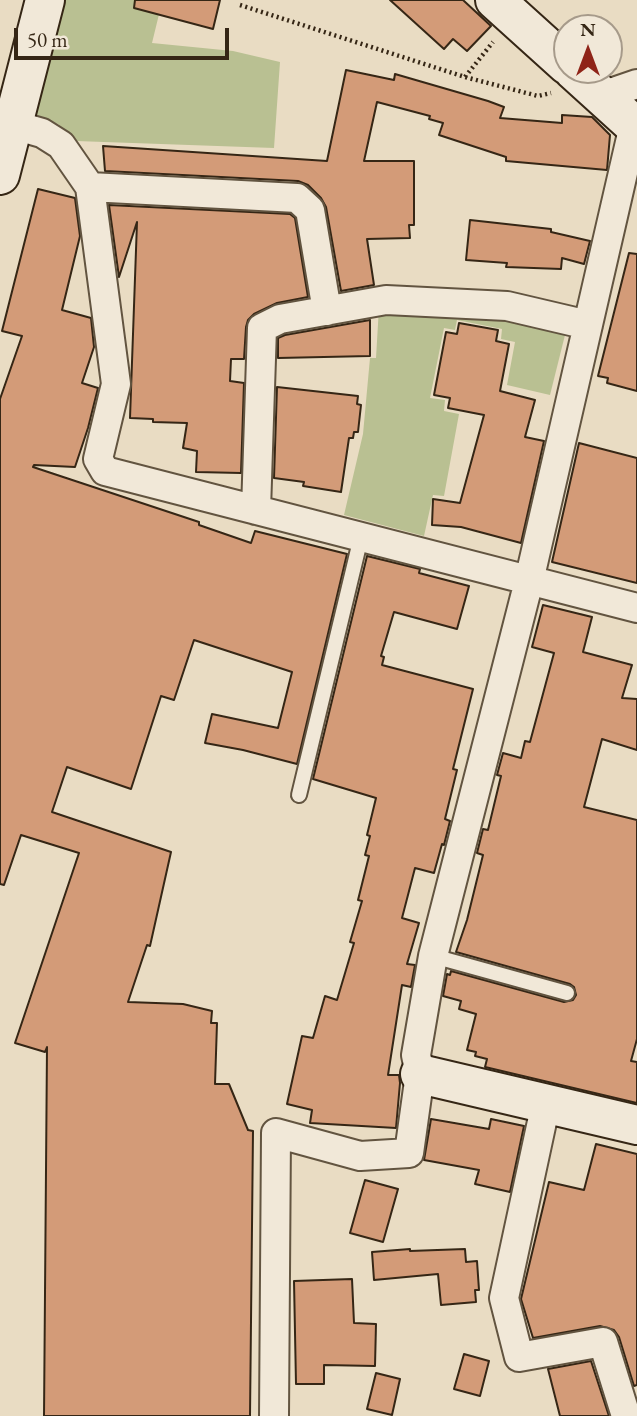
<!DOCTYPE html>
<style>
body{margin:0}
#map{position:relative;width:637px;height:1416px;overflow:hidden;background:#e9dcc3;font-family:"EB Garamond",serif}
canvas{display:block}
.north{position:absolute;left:553px;top:14px;width:70px;height:70px;box-sizing:border-box;background:#f1e8d8;border:2px solid #a69a8a;border-radius:50%;rotate:0deg;font-size:19px;font-weight:700;line-height:28px;text-align:center;color:#352615}
.north::after{content:'';display:block;margin:auto;width:24px;height:32px;background:#8f2418;clip-path:polygon(50% 0,100% 100%,50% 72%,0 100%)}
.scale{position:absolute;left:14px;top:28px;width:215px;height:32px;box-sizing:border-box;border:4px solid #352615;border-top:0;padding-left:9px;font-size:21px;line-height:24px;white-space:nowrap;color:#352615;-webkit-text-stroke:5px #f1e8d8;paint-order:stroke}
</style>
<div id="map">
<canvas width="637" height="1416"></canvas>
<div class="north">N</div>
<div class="scale">50 m</div>
</div>
<script>
const context = document.querySelector('canvas').getContext('2d');
context.lineJoin = 'round';
function fillPath(path, color) { context.fillStyle = color; context.fill(path, 'evenodd'); }
function stroke(path, color, width, dash) { context.strokeStyle = color; context.lineWidth = width; context.lineCap = dash ? 'butt' : 'round'; context.setLineDash(dash || []); context.stroke(path); }
fillPath(new Path2D(`
 M63,0H156L162,2L152,43L233,51L280,62L274,148L76,141L58,124L34,116Z
 M379,307L491,313L566,331L550,395L507,385L515,342L501,339L502,329L457,320L455,330L444,328L430,398L445,400L444,411L459,414L444,496L433,495L424,536L344,515L363,434L370,358H376Z`), '#b9c092');
const building = new Path2D(`
 M135,0H220L213,29L134,8Z
 M390,0H463L491,26L467,51L453,39L444,49Z
 M346,70L394,80L395,74L488,101L504,107L500,118L562,123V115L592,117L610,135L607,170L506,161V157L439,135L443,123L429,119L430,116L377,102L364,161H414V225H409L410,238L367,239L374,285L341,291L326,207L321,198L308,185L298,181L105,171L103,146L327,161Z
 M38,189L75,198L80,236L62,310L91,318L94,347L82,383L98,388L88,428L75,467L34,465L33,467L199,522V525L251,543L255,531L347,554L297,764L243,750L205,743L212,714L278,728L292,672L194,640L174,700L161,696L131,789L67,767L52,812L171,852L150,946L147,945L128,1002L183,1004L212,1011L211,1023H217L215,1084H229L248,1130L253,1131L250,1416H44L47,1047L45,1052L15,1043L79,853L21,835L4,885L0,884V399L22,336L2,331Z
 M109,205L290,214L295,218L308,297L277,303L254,314L248,320L246,327L244,359H231L230,381L244,383L241,473L196,472L197,451L183,448L187,423L153,422V419L130,418L137,222L119,277Z
 M470,220L551,229V232L590,241L584,264L562,258L561,269L506,267L507,263L466,260Z
 M629,253L637,254V391L607,383L608,378L598,376Z
 M370,320V356L278,358V338L285,335Z
 M459,323L498,330L496,341L509,344L500,391L535,400L525,437L544,441L521,543L461,527L432,525L433,499L460,503L484,415L448,408L450,398L434,395L446,332L457,334Z
 M277,387L358,396L357,404L361,405L358,432H354L353,438H349L341,492L303,486L304,482L274,478Z
 M579,443L637,458V583L552,562Z
 M367,556L420,569L419,573L469,586L457,629L394,612L381,656L384,657L382,665L473,689L453,769L457,770L445,819L450,821L444,845L442,844L434,873L415,868L402,918L419,923L407,964L415,965L411,987L402,985L388,1075H399L400,1083L396,1128L310,1123L312,1110L287,1104L302,1036L313,1038L325,996L337,1000L354,943L350,942L362,901L358,900L369,856L365,855L370,836L367,835L376,798L313,779Z
 M543,605L592,617L583,652L632,665L622,698L637,699V750L602,739L584,807L637,820V1039L631,1061L637,1062V1103L485,1067L487,1059L475,1056L476,1052L467,1050L476,1014L459,1009L461,1001L443,996L447,974L450,975L451,971L564,1002L573,1000L576,995L574,987L570,984L456,952L467,920L483,855L477,853L483,829L488,830L501,776L497,775L503,753L521,758L525,741L530,742L554,653L532,647Z
 M431,1119L489,1129L491,1119L524,1126L510,1192L475,1184L479,1170L424,1160Z
 M596,1144L637,1154V1385L634,1386L619,1337L614,1330L600,1326L533,1338L521,1299L549,1182L584,1190Z
 M365,1180L398,1189L383,1242L350,1233Z
 M410,1249V1251L465,1249L466,1262L477,1261L479,1290H475L476,1302L441,1305L438,1274L374,1280L372,1252Z
 M352,1279L354,1323L376,1324L375,1366L324,1365V1384H296L294,1281Z
 M464,1354L489,1361L480,1396L454,1389Z
 M591,1361L609,1416H560L548,1369Z
 M376,1373L400,1379L392,1415L367,1409Z`);
fillPath(building, '#d39b78');
stroke(building, '#352615', 2);
const lane = new Path2D(`
 M299,795L361,537
 M433,956L567,993`);
const street = new Path2D(`
 M602,96L637,84
 M14,125L42,133L61,145L90,187L116,384L98,459L105,471L637,608
 M90,187L297,198L310,210L327,311
 M256,510L262,328L280,319L386,300L507,306L588,325
 M546,1103L504,1298L519,1357L603,1342L626,1416
 M274,1416L276,1133L360,1156L409,1153L420,1074L416,1055L433,956L529,581L634,125`);
const secondary = new Path2D(`
 M495,0L567,65
 M573,70L637,128
 M0,175L45,0
 M420,1074L637,1125`);
stroke(lane, '#625440', 18);
stroke(street, '#625440', 32);
stroke(secondary, '#352615', 42);
stroke(new Path2D(`
 M240,5L465,77L538,96L551,93
 M465,77L493,42`), '#352615', 4.5, [2, 3.5]);
stroke(lane, '#f1e8d8', 14);
stroke(street, '#f1e8d8', 28);
stroke(secondary, '#f1e8d8', 38);
</script>
